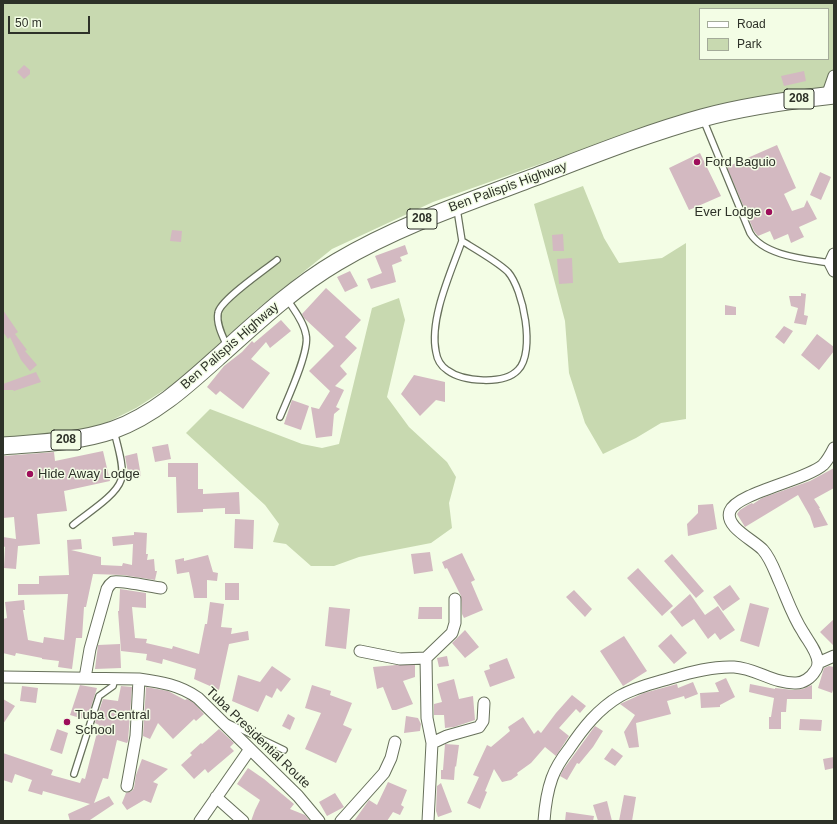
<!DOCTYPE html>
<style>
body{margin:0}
#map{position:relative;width:837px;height:824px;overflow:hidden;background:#f3fde5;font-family:Arial,sans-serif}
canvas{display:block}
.frame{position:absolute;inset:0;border:4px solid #2d3128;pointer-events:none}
.legend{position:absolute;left:699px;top:8px;width:130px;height:52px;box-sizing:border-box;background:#f3fde5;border:1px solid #a4ab99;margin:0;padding:5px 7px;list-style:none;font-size:12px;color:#2d3128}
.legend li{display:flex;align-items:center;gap:8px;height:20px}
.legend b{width:20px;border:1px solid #a4ab99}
.scale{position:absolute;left:8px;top:16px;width:82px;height:18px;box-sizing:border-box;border:2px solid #2d3128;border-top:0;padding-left:5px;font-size:12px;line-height:14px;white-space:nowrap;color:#2d3128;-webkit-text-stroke:3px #f3fde5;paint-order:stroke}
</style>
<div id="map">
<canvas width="837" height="824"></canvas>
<div class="frame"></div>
<ul class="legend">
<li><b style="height:5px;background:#fff"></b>Road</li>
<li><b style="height:11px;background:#c8d9b0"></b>Park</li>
</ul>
<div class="scale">50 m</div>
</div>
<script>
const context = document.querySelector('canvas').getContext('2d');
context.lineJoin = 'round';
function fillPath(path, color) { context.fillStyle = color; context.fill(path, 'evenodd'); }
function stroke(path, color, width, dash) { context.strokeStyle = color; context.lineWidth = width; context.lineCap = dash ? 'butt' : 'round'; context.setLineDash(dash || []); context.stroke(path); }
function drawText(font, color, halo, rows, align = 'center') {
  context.font = font + ' Arial,sans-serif'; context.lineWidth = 3; context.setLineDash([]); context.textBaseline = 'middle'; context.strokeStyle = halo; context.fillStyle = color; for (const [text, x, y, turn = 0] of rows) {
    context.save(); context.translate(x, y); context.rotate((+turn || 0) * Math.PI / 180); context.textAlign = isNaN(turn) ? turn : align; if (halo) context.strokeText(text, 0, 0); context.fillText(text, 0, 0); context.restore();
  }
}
fillPath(new Path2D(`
 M3,3H834V91L620,139L560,157L433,202L332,249L256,310L180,380L136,408L96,428L3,441ZM700,9H828V59H700Z
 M583,186L604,238L619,263L662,258L686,243V419L661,423L636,438L603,454L585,423L569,373L565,321L534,204Z
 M399,298L405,320L387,397L409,427L447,462L456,477L449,503L452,528L431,543L359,557L334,566H311L286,544L273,542L279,524L265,505L186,433L210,409L302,444L322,448L339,444L372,308Z`), '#c8d9b0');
fillPath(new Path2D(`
 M24,65L30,70V74L24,79L17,72Z
 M804,71L806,81L784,86L781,76Z
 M777,145L796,188L784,194L792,211L804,207L807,200L817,219L799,227L804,237L791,243L788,234L774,240L770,231L758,236L754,231L727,167Z
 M700,153L721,196L689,210L669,168Z
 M820,172L831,177L821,200L810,195Z
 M172,230L182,231L181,242L170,241Z
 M563,234L564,251H553L552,235Z
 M405,245L408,254L400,257L402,261L392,265L396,282L371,289L367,279L382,273L375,256Z
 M572,258L573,283L559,284L557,259Z
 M350,271L358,286L345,292L337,277Z
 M326,288L361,320L345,337L357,348L340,366L347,374L335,386L344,390L336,407L340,409L334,414L332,436L316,438L311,407L319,409L330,391L309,371L334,346L304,318L302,314Z
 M801,293L806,294L804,315L808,316L806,325L794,323L798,308L791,306L789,296H801Z
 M725,305L736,307V315H725Z
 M3,310L18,332L15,334L27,350L25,351L37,365L30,371L21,360L10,337L8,339L3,332Z
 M281,320L291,331L270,348L266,342L251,359L270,373L243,409L220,391L216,395L207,387L224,366L242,352L252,341L254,343Z
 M784,326L793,331L784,344L775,337Z
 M817,334L834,347V351L819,370L801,355Z
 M36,372L41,382L14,391L13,390H3V384Z
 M414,375L445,382V402L436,400L420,416L401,394Z
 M292,400L309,406L301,430L284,424Z
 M168,444L171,459L155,462L152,447Z
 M103,451L110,481L64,491L67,511L37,514L40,544L18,546L16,569L4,568L5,547L3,546V537L16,539L14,517L3,518V456L54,452L55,461Z
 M137,453L141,476L129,478L125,456Z
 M168,463H198V489H203V494L239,492L240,514H225V508L203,509V512L177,513L176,477H168Z
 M834,468V488L814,499L820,508H819L828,525L814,528L810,516L798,495L745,527L737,514L740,510L748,505L752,503L753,504L762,498L810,481Z
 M713,504L717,529L688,536L687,524L698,513V505Z
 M235,519L254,520L253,549L234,548Z
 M134,532L147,533L146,554H148L147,560L154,559L155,571H157L155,580L123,575L93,574L86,607H84L82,638H76L72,669L58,667L59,661L42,659V658L16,653L15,656L3,653V619L7,618L5,602L24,600L25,610H23L28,640L43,643L44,637L64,640L68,594L18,595V584H39V576L69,575L67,540L81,539L82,549L71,550L101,557V565L122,566L123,563L132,565L133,544L113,546L112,537L134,535Z
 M430,552L433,571L414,574L411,554Z
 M462,553L475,580L471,582L483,610L464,618L462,614L461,596L447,568L445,569L442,562Z
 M672,554L704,591L696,598L664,561Z
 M208,555L213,572L218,573L217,581L207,580V598H194L193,591L189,572L177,574L175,560L184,558V561Z
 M638,568L673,606L662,616L627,578Z
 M225,583H239V600H225Z
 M730,585L740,599L723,611L713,597Z
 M120,589L146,593V608L132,607L135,638L147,639L146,643L172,649L173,646L199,654L205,624H207L210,602L224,604L221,627L232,628L231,634L248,631L249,640L229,644L219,690L194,679L196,669L163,659L162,664L146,660L147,654L121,651L118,611H119Z
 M574,590L592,609L585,617L566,597Z
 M690,594L705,615L718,606L735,630L720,640L715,633L708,639L694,619L682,627L670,612Z
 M750,603L769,608L759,647L740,641Z
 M329,607L350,609L346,649L325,646Z
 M419,607H442V619H418Z
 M834,619V646L820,632Z
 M465,630L479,647L465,658L452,643Z
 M671,634L687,653L674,664L658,646Z
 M624,636L647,671L623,686L600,651Z
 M120,644L121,668L95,669L98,645Z
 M447,656L449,666L439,667L437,658Z
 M507,658L515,678L490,687L484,671L490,669L489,665Z
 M396,665H415V677L403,681L413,704L396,710H392L383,687L377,689L373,667Z
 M272,666L291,679L281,692L277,688L272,698L266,695L258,712L232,701L238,675L260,682Z
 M829,666L834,667V687L832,693L818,688L824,668Z
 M726,678L735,697L720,705V707L701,708L700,693L719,692L715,683Z
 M454,679L459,699L473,696L475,720L454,727L445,728L444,715H434V704L442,702L437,684Z
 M693,682L698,694L685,699L684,696L667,701L671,714L636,723L639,747L629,748L624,732L635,715L620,704L644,693L677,684L678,688Z
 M750,684L775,689V688L793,690L803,689L812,685V699H787L786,712H781V729H769V717H771L774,698L749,692Z
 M80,685L97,688L87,720L70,715Z
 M312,685L331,691L330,695L352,703L343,725L352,729L336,763L305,749L321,713L305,708Z
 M22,686L38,688L36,703L20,701Z
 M121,686L132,687L128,741L127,743L117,740L108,779L103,778L94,803L109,796L114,804L90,820L70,821L68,814L90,804L43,791L42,795L28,791L32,780L15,774L12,783L3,780V753L53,770L51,775L80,783L82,778L85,779L99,725L95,723L103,699L118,701Z
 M146,687L168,691L185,700L187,699L194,703L204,714L196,721L194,719L173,739L158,723L150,739L143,736Z
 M572,695L586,706L580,713L576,709L559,728L569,736L556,756L545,747L531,763L517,773L518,775L511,780L502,782L494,769L485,791L487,792L480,809L467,803L479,777L473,775L487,745L491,747L510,731L508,727L523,717L534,734L538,730L541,733L556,713Z
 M3,699L15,706L3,724Z
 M288,714L295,718L290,730L282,726Z
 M406,716L418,718L421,724L420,731L404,733Z
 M800,719L822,720L821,731L799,730Z
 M595,726L603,731L593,747L579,764L577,763L567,780L560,776L563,770Z
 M57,729L68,733L62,754L50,750Z
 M219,729L234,743L230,747L234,751L208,773L205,769L194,779L181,765L192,755L190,753L201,743L202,744Z
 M445,744L459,745L456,767L455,766L454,780L441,779V770H443Z
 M612,748L623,756L615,766L604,759Z
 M834,757V768L825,770L823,759Z
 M142,759L168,769L153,782L158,784L151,803L144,800L127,810L122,803L126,793L132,791L134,788L136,775Z
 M248,768L264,779L294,804L290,809L305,815L310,821H251L255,810L260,800L237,784Z
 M388,782L407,790L401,805L404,807L400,815L393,812L387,821H354L369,800L377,805Z
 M441,783L452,812L438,817L436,811L437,786Z
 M335,793L344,807L327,816L319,802Z
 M624,795L636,797L632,821H619Z
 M607,801L612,821H598L593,805Z
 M566,812L594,816L593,821H565Z`), '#d3b9c1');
const service = new Path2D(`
 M703,119L750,233C764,256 805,259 830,263
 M457,209L462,241C475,249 498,262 508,272C523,289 536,352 518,370C504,385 463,382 447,370C441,366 437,359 436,352C429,319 451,272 462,241
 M227,346C223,337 216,324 218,313C220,300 265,270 277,260
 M280,417C287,400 310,351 306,335C304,322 294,310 287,299
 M73,525C86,514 116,496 121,480C125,468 117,444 114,431
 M228,723L284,750
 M74,774L99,696L113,686L115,678`);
const minor = new Path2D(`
 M827,96L834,76
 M834,254L830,263L834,271
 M360,651L400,659L426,658
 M818,663L834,656
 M3,677L139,679C161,682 180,685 198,698L298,796L319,821
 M85,678L90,649L107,589C108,587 110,584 113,582C120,580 152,587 161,588
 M432,743L447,736L479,727L483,721L484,703
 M127,786L136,736L139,679
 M216,797L243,821
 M200,821L250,749
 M341,821L384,773L391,758L395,742
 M428,821L432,743L427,718L426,658L452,633L455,623V599
 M544,821C545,807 547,792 552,778C556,767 562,758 569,749C583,728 598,709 620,696C636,687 654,683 671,678C691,672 713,666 734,667C755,668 775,684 796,683C803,683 811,678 815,671C817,669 818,664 818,662C817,651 808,641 803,632C793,617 787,599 780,583C775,572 771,559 763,550C754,540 724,527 730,511C737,493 806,480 823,465C828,460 831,454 834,448`);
const primary = new Path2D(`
 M3,446C39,443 78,442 113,430C153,416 187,385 218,357C256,323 293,288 337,262C396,227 460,205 524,181C583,159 641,135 702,118C745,106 790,100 834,95`);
stroke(service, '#67705b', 8);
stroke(minor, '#67705b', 13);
stroke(primary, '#67705b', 19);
stroke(service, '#fff', 5.5);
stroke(minor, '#fff', 11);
stroke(primary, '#fff', 17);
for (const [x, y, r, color] of [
 [697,162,4,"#9d0e5b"],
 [769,212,4,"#9d0e5b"],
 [30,474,4,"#9d0e5b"],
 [67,722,4,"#9d0e5b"]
]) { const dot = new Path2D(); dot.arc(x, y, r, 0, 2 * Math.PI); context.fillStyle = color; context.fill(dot); stroke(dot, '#f3fde5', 1.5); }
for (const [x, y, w] of [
 [799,99,30],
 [422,219,30],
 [66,440,30]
]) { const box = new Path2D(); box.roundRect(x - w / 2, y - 10, w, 20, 3); context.fillStyle = '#f3fde5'; context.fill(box); stroke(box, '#2d3128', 1); }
drawText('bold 12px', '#2d3128', null, [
 ["208",799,99],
 ["208",422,219],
 ["208",66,440]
]);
drawText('13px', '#2d3128', '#f3fde5', [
 ["Ford Baguio",705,162],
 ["Ever Lodge",761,212,"right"],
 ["Hide Away Lodge",38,474],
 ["Tuba Central",75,715],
 ["School",75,730]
], 'left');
drawText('13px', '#2d3128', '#f3fde5', [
 ["Ben Palispis Highway",508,187,-20],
 ["Ben Palispis Highway",230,346,-41],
 ["Tuba Presidential Route",258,738,44]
]);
</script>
